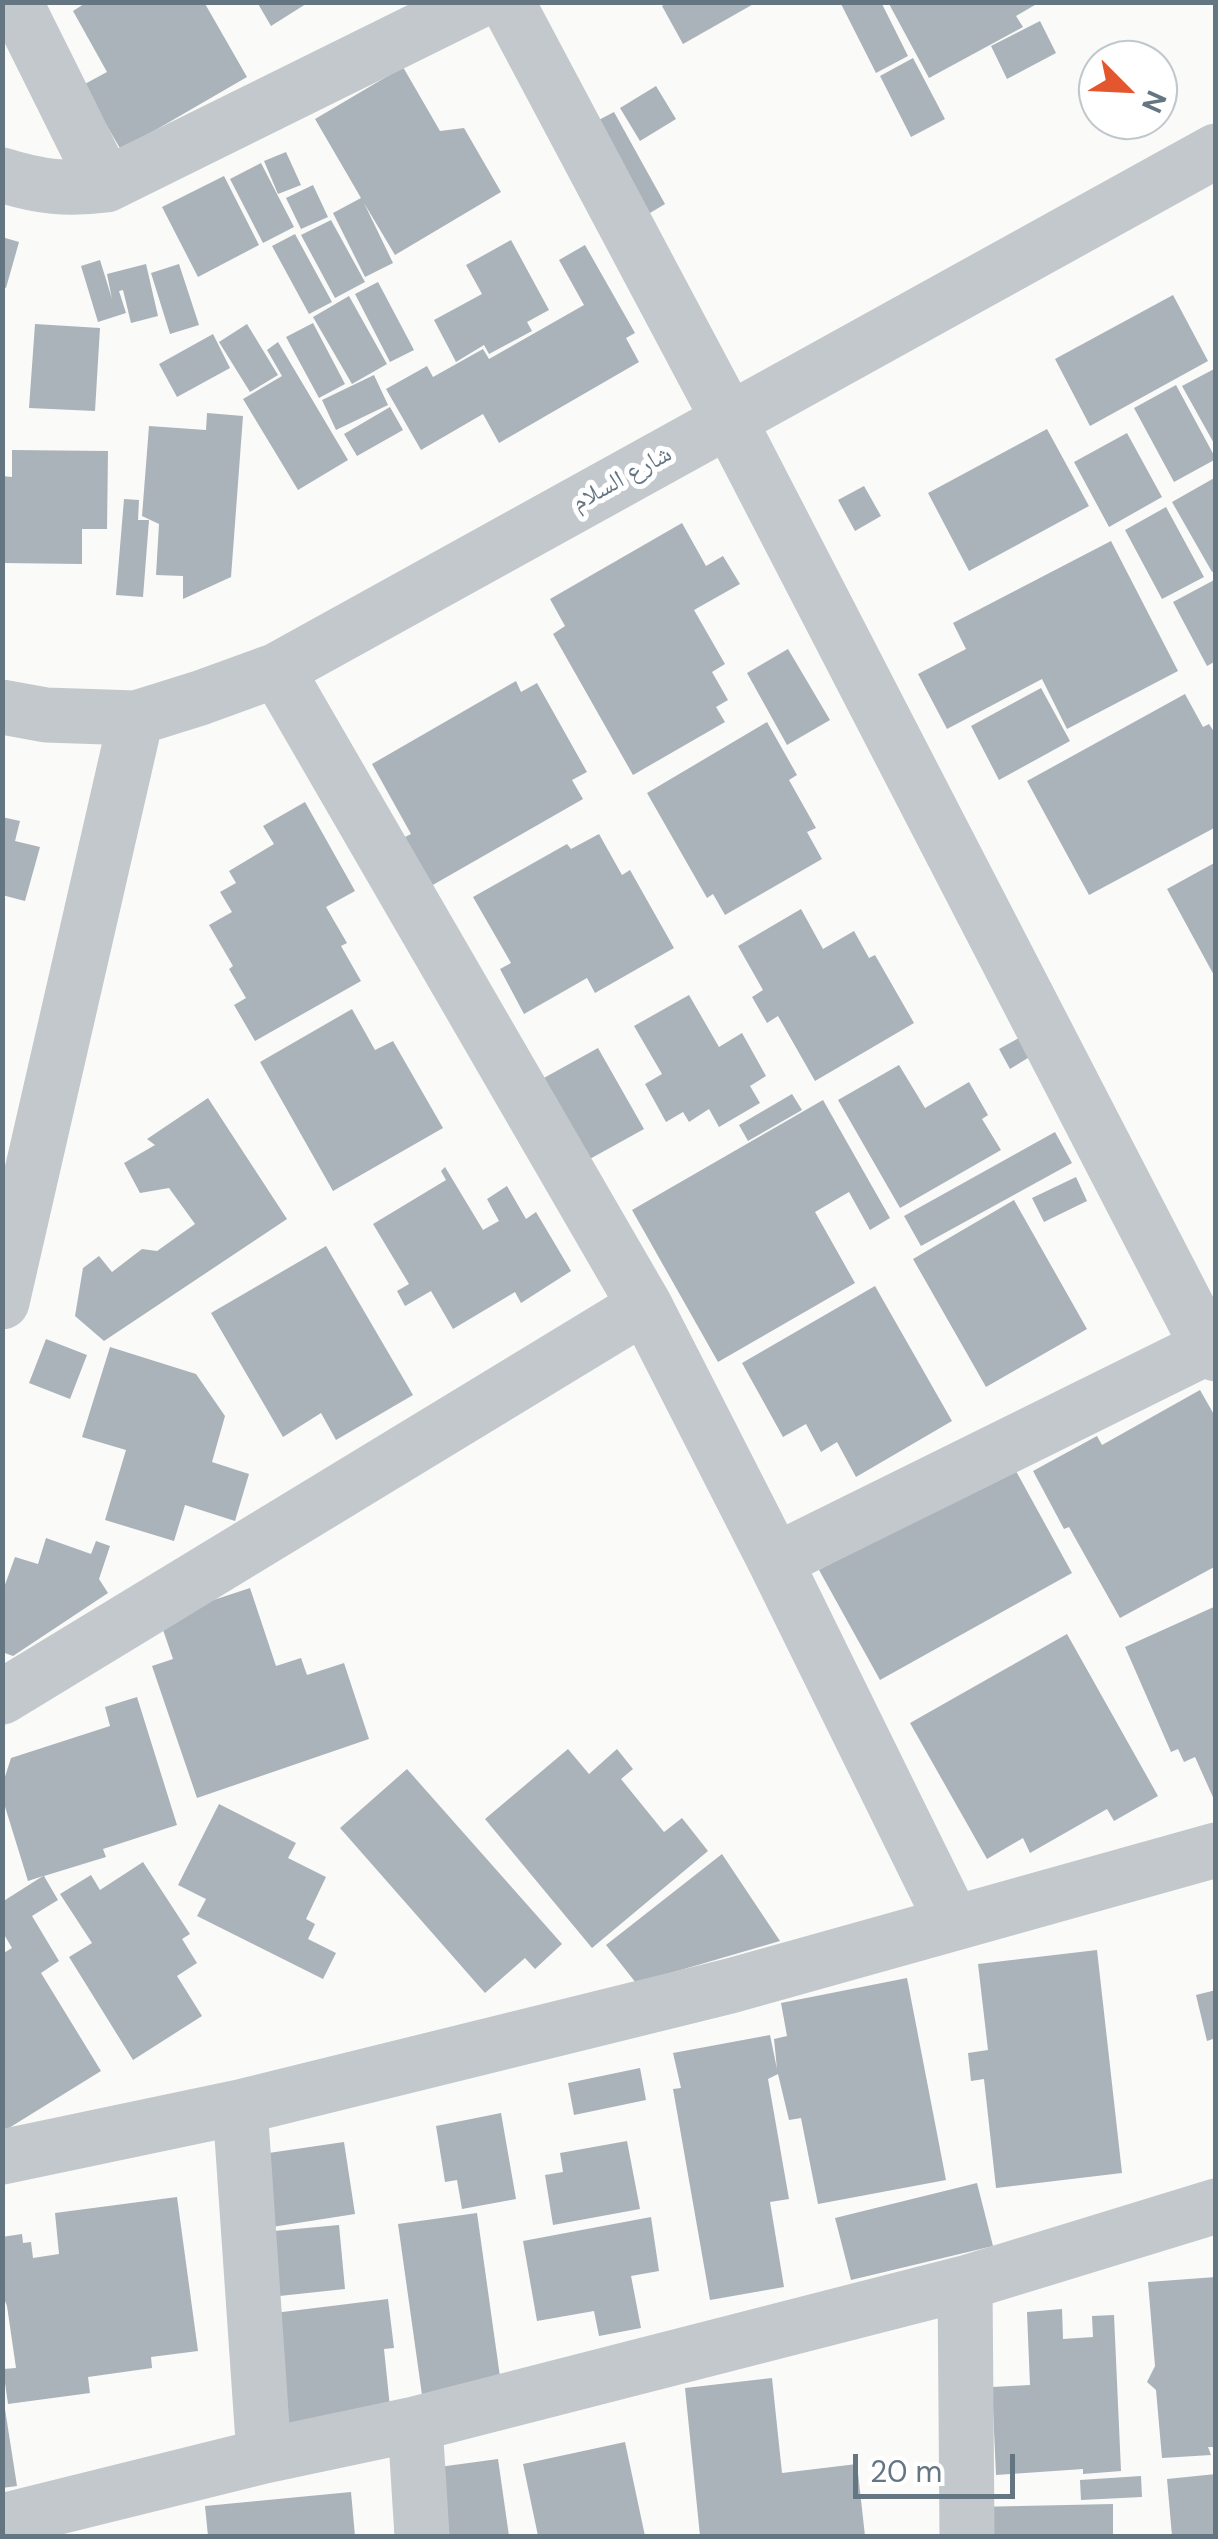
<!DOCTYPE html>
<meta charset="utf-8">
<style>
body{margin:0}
#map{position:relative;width:1218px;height:2539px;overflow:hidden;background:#fafaf8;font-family:"DM Sans",sans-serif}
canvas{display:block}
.frame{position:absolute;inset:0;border:5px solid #657683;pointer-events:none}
.north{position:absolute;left:1078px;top:40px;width:100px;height:100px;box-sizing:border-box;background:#fff;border:2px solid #c1c8cd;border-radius:50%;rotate:114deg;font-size:28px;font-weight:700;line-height:40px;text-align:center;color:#657683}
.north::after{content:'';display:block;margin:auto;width:35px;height:45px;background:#e4572e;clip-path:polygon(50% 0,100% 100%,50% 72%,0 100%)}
.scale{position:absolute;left:853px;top:2454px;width:162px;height:45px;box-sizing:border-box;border:5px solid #657683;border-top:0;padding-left:12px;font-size:30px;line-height:35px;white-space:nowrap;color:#657683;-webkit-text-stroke:8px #fff;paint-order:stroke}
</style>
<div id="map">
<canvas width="1218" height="2539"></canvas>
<div class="frame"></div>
<div class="north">N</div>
<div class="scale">20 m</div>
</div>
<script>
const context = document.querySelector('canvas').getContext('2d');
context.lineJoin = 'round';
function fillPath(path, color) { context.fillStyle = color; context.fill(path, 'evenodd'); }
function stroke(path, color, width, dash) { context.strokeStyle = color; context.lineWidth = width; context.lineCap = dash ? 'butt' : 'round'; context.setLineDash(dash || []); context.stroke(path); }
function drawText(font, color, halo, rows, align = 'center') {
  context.font = font + ' "DM Sans","Noto Naskh Arabic",sans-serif'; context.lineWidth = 10; context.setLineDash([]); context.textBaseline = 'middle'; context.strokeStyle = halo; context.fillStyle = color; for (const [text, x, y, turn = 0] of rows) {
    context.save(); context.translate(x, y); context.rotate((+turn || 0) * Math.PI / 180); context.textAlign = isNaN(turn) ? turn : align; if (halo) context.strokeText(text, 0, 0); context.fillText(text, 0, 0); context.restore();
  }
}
fillPath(new Path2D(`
 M87,2H204L247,77L121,150L83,85L107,72L73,11Z
 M257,2H309L271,26Z
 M668,2H757L683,44L662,6Z
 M840,2H881L908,56L876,73Z
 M888,2H1040L1016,16L1023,27L929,78Z
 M1040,21L1056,53L1007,79L991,46Z
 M913,58L945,119L911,137L880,76Z
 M403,67L440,131L464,128L501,192L395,255L364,203L393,263L365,277L333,213L361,198L315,119Z
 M656,86L676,119L640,141L620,108Z
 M614,112L665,204L645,216L593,123Z
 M286,152L301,185L278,194L264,161Z
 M261,163L294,227L263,243L230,179Z
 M224,176L259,245L198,277L162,207Z
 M313,185L328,217L301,229L286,198Z
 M331,220L365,282L335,298L301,235Z
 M295,234L332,302L309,314L272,246Z
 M2,237L19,242L6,288L2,286Z
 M511,240L549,310L527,322L532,331L489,354L484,345L456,362L434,320L482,294L466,265Z
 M585,245L635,333L626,338L639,362L499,443L483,414L421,450L386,389L427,366L433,377L483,349L489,359L584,305L559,260Z
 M100,260L112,299L107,274L146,264L158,316L131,323L123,290L119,291L126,313L98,322L81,266Z
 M179,264L199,325L170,334L151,273Z
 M378,282L414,350L390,362L355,294Z
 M1173,295L1208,361L1090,426L1055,359Z
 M349,296L387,364L352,384L313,317Z
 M313,323L345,384L319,398L286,337Z
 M35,324L100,328L95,411L29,408Z
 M247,324L278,375L250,392L219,342Z
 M213,334L230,368L177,397L159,364Z
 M278,342L348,460L298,490L243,399L282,376L267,350Z
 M1216,368V447L1182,386Z
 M374,375L388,405L336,430L322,400Z
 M1176,385L1216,459L1174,482L1134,408Z
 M390,407L403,430L357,456L344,434Z
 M207,413L243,416L231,577L183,599V576L156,575L159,524L142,516L149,426L206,430Z
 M1047,429L1089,506L969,571L928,493Z
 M1127,433L1162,497L1109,527L1074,462Z
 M12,450L108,451L107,529H82V564L2,563V476L12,477Z
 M1216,477V570L1212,572L1172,502Z
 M864,486L881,516L855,531L838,500Z
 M124,499L139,500L138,520H149L143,597L116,595Z
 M1166,507L1204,577L1162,599L1125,530Z
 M682,523L706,566L723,556L740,584L694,610L725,664L712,672L728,700L716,707L725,722L633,775L553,634L565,626L550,599Z
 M1111,541L1178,671L1067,729L1042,679L947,729L918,674L966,649L953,623Z
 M1216,579V661L1207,666L1173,602Z
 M788,649L830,720L787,745L747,673Z
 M516,681L521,692L537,683L587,772L572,780L583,799L431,886L403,838L411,834L372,764Z
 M1041,688L1070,741L999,780L971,726Z
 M1185,694L1203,727L1209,724L1216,735V827L1089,895L1027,781Z
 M767,722L797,775L789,780L816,828L807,832L822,859L725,915L713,894L707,898L647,793Z
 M305,802L355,891L326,907L347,943L341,946L361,981L255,1041L234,1005L246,998L229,969L233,966L209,925L232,912L220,892L236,883L229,871L274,844L263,826Z
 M2,817L20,821L15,841L40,847L25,901L2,895Z
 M599,834L622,875L630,870L674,948L595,993L587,978L524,1014L500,969L511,963L473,897L567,844L571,849Z
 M1216,862V979L1167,889Z
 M801,909L823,949L854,931L869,958L875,955L914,1023L815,1081L778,1016L767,1023L752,997L763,990L738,946Z
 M689,995L719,1047L742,1033L766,1076L750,1086L760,1103L719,1127L709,1109L689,1122L683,1112L666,1122L645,1084L662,1074L634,1026Z
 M352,1009L375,1050L393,1041L443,1128L333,1191L260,1062Z
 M1026,1034L1036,1053L1010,1069L999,1049Z
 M598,1048L644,1129L588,1160L542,1079Z
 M899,1065L925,1108L969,1082L988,1115L982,1119L1001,1150L900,1208L838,1100Z
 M792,1094L802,1110L748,1141L739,1125Z
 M208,1098L287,1219L104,1341L75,1316L83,1268L99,1256L112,1272L142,1249L157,1251L195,1224L169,1188L140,1193L124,1163L155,1145L147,1139Z
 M823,1100L890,1218L870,1230L849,1192L815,1212L855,1283L718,1362L632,1210Z
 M1055,1132L1072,1163L921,1246L904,1216Z
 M445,1167L483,1230L499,1221L487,1199L507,1186L526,1219L536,1212L571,1271L521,1303L515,1292L453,1329L431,1291L405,1306L397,1291L409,1284L373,1224L446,1180L441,1171Z
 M1076,1177L1087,1201L1044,1222L1032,1198Z
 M1014,1200L1087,1329L986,1387L913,1259Z
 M326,1246L413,1395L336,1440L321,1413L283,1437L211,1313Z
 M875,1286L952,1421L856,1477L837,1442L821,1452L806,1424L783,1437L742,1363Z
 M46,1339L87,1355L70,1399L29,1383Z
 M110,1347L196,1374L225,1416L212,1462L249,1474L235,1521L185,1505L174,1541L105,1520L126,1450L82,1437Z
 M1200,1390L1216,1418V1566L1120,1618L1069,1527L1064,1529L1033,1471L1097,1436L1102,1445Z
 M1011,1462L1072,1573L880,1680L819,1570Z
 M46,1538L91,1554L96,1541L110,1546L99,1579L108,1593L13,1656L2,1652V1593L15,1557L38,1564Z
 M250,1588L276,1666L301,1658L307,1675L344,1663L369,1739L197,1798L152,1666L173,1659L159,1618Z
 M1216,1606V1804L1195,1757L1184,1762L1178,1749L1171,1752L1125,1647Z
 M1067,1634L1158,1796L1114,1821L1107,1809L1030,1853L1023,1838L987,1859L910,1723Z
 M137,1697L177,1825L103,1849L106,1857L44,1876L58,1900L32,1916L59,1961L41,1973L101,2071L4,2131L2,1954L12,1948L2,1931V1902L43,1876L28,1881L2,1797V1786L11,1758L110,1726L105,1707Z
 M568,1749L589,1774L617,1749L633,1769L621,1779L664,1832L682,1818L708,1851L592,1948L485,1819Z
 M407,1769L562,1944L535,1969L525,1958L485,1993L340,1828Z
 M219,1804L296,1843L288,1858L326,1877L306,1919L315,1924L308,1939L336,1953L323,1979L197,1916L206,1899L178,1885Z
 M722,1854L780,1941L636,1983L606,1945Z
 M143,1862L190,1934L182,1939L197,1963L177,1976L202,2016L133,2060L69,1957L92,1943L60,1894L91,1875L100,1890Z
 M1097,1950L1122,2173L996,2188L984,2079L971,2081L968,2053L988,2050L978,1964Z
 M907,1978L946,2180L818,2204L801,2118L789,2120L778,2074L768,2079L789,2199L770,2202L784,2287L710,2300L673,2089L681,2088L673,2053L770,2035L777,2069L774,2039L787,2036L781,2003Z
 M1216,1990V2038L1207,2041L1196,1995Z
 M640,2068L646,2100L574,2115L568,2083Z
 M501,2113L516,2199L462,2209L457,2180L445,2182L436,2126Z
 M627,2141L640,2209L553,2225L545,2175L563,2172L560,2153Z
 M344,2142L355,2214L259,2229L248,2156Z
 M977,2183L993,2246L851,2280L835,2218Z
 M177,2197L198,2351L151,2357L152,2368L88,2377L90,2393L8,2404L3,2369L16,2368L7,2306L2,2294V2237L22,2234L23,2243L31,2242L33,2258L59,2254L55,2213Z
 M477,2213L501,2384L422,2395L398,2224Z
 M651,2217L659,2271L631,2276L641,2328L599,2336L594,2311L537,2321L523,2241Z
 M339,2225L345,2289L270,2297L263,2232Z
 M1216,2277V2447H1208L1211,2455L1162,2458L1156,2390L1147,2382L1155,2366L1148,2282Z
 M388,2299L394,2348L384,2349L391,2417L271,2431L258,2315Z
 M1062,2309L1063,2339L1093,2337L1092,2316L1114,2315L1121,2471L1083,2474V2469L996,2475L992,2387L1030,2385L1027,2312Z
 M772,2378L782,2473L857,2464L865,2536H700L685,2388Z
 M2,2409H5L17,2486L2,2488Z
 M625,2442L645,2536H538L523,2464Z
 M498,2459L509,2536H449L439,2467Z
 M1216,2474V2536H1172L1167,2479Z
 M1141,2476L1142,2497L1081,2500L1080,2480Z
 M351,2492L355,2536H208L205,2506Z
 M1113,2504V2536H974V2507Z`), '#aab3b9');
stroke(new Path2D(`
 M15,2L106,185
 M507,2L729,420L1208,1347L1216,1354
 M2,175C40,187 67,190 106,185L476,2
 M277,670L645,1306L775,1561L953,1923
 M2,707L46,715L136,718L200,698L277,670L1216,151
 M2,1302L136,718
 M775,1561L1208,1347
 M2,1697L645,1306
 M240,2107L264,2456
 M2,2157L240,2107L730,1986L1216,1850
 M965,2283L967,2536
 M415,2424L422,2536
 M2,2521L264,2456L415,2424L965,2283L1216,2206`), '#c3c8cc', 55);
drawText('25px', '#657683', '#fff', [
 ["شارع السلام",622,479,-29]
]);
</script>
